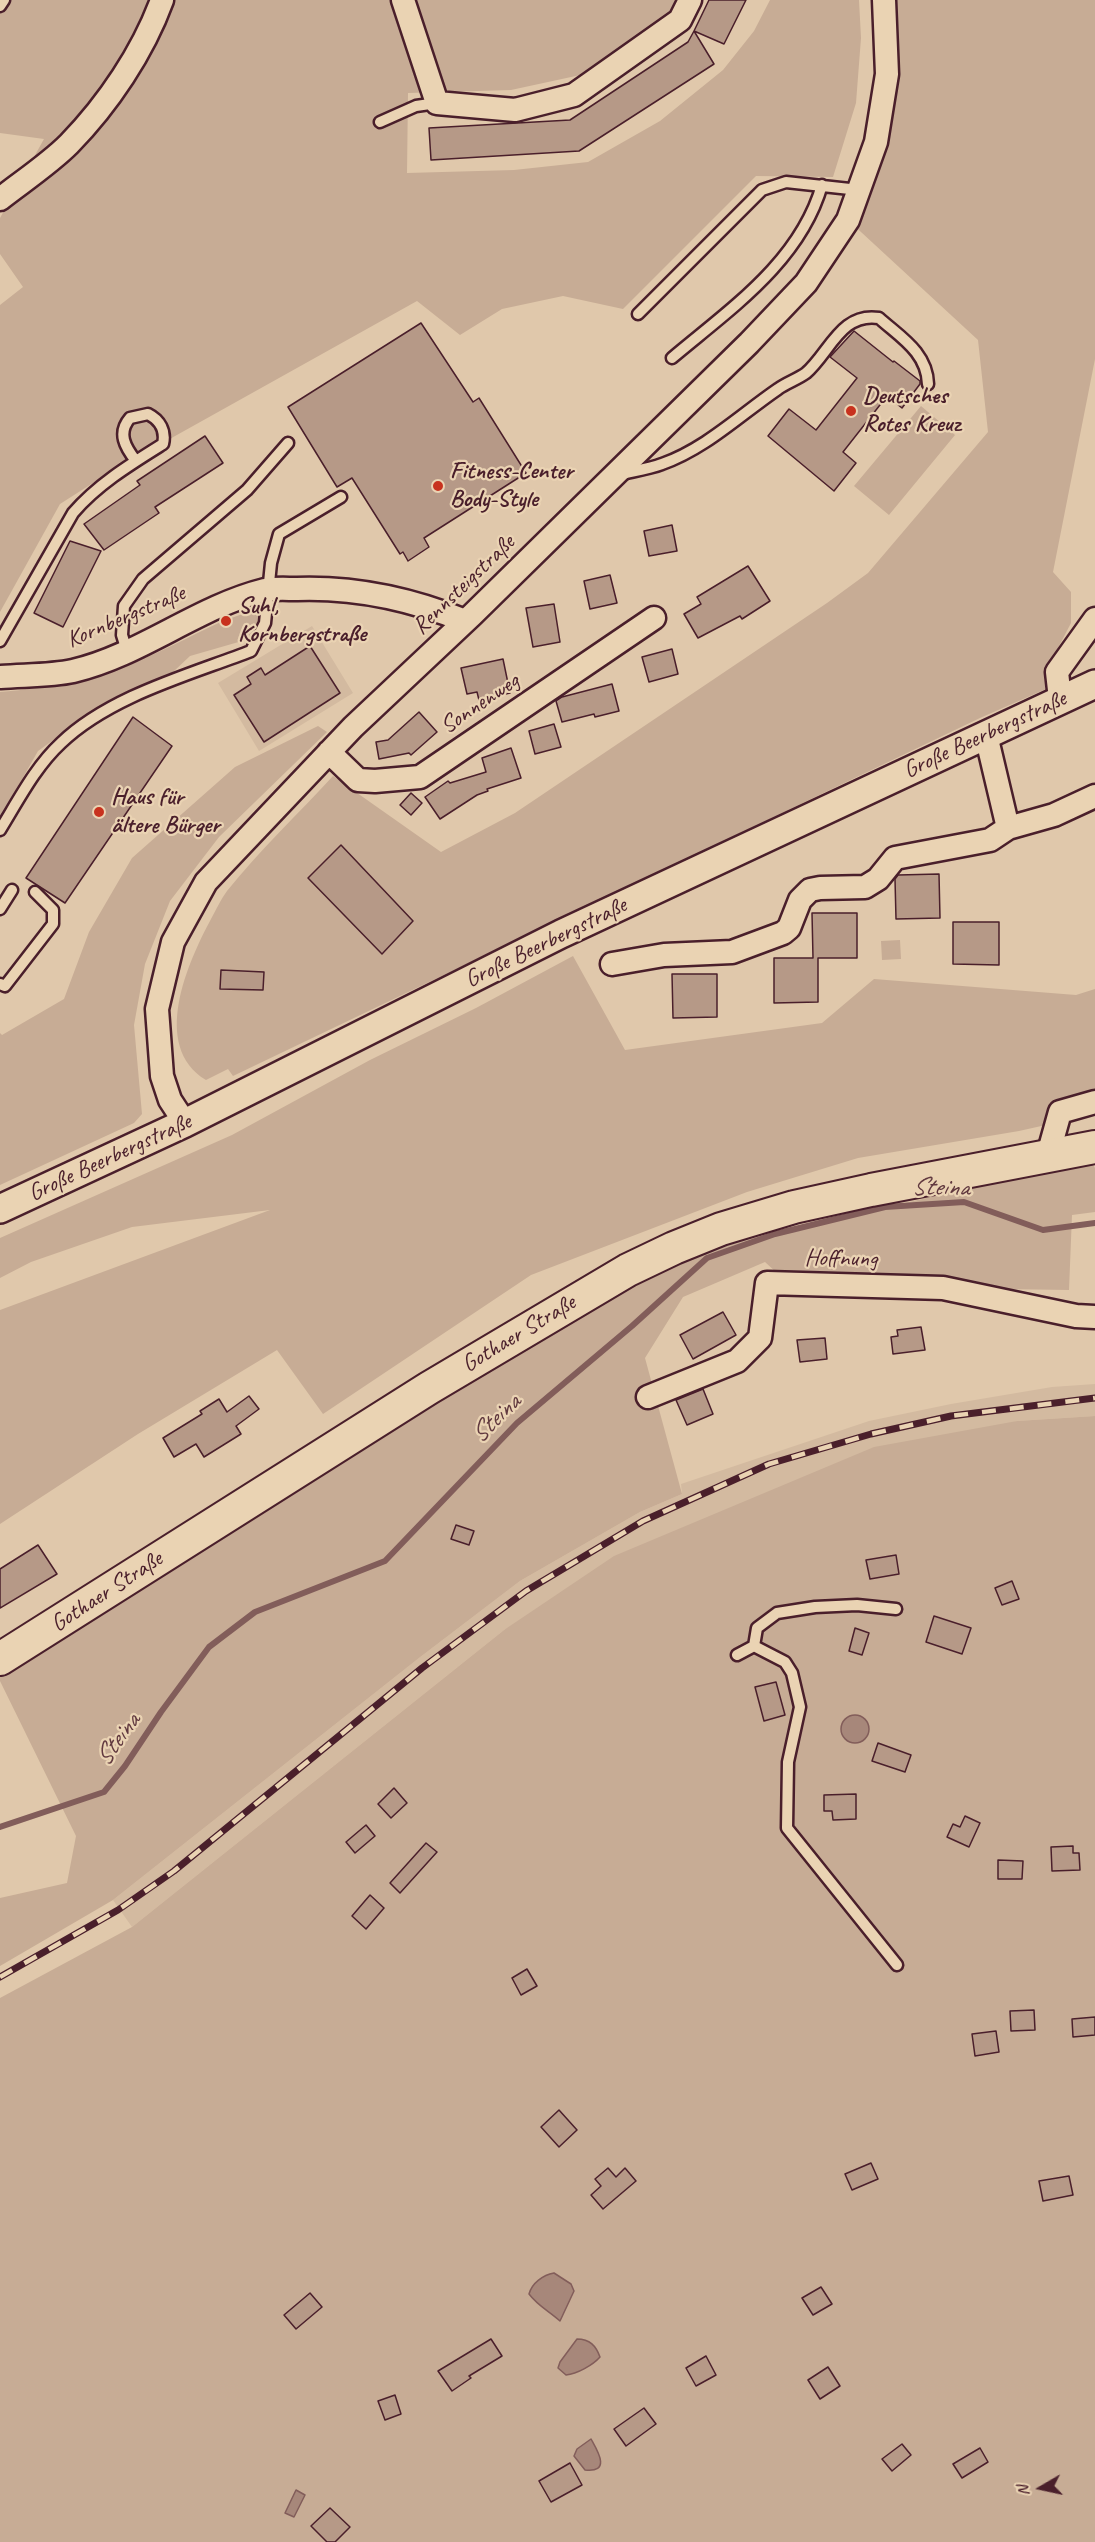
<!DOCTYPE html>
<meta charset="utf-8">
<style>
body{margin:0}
#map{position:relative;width:1095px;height:2542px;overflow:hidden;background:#e0c8ab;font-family:Caveat,sans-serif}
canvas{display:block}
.north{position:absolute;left:1011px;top:2458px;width:60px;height:60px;-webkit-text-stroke:4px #ead3b3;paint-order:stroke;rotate:261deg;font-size:16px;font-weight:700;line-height:24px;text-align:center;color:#4a1f2b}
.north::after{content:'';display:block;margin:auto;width:21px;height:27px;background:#4a1f2b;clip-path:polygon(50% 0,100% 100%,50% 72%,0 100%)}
</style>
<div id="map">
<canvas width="1095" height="2542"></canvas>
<div class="north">N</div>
</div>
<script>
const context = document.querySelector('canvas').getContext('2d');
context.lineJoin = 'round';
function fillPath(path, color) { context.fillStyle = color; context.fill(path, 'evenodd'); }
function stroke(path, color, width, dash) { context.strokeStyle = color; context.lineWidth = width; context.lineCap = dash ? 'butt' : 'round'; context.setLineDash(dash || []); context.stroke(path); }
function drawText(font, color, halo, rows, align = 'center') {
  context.font = font + ' Caveat,sans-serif'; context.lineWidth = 4.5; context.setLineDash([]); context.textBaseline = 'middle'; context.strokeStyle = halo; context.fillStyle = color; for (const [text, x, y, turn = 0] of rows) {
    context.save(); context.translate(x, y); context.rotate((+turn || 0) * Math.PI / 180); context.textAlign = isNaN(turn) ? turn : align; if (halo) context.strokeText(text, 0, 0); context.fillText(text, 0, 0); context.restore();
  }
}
fillPath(new Path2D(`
 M312,626L353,693L259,751L218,683Z
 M1095,1384V1416L1017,1421L504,1630L132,1927L113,1900L419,1658L520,1581L640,1512L682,1494L681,1484L869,1421L951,1404L1052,1387Z`), '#d3baa0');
fillPath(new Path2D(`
 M0,0H678L672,11L585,74L511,90L408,93L407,173L514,170L588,162L660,121L723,70L754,31L770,0H859L861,38L856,103L833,177L756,176L623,309L563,296L502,309L460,335L417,301L107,474L60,504L0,612V305L23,287L0,254V218L44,139L0,133Z
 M884,0H1095V359L1053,572L1071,592V623L1045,673L1046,689L980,718L233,1076L228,1069L206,1080C150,1046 188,962 211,919C216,910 221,899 227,891C259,851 298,814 333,776L441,852L515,813L827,603L868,573L988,432L978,340L848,220L876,142Z
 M921,406L955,435L889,515L854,486Z
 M257,610L259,619L249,639L190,656L172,673L106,702L38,751L0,818V692C50,688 101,677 147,657C184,642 218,619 257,610Z
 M318,726L327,732L219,837L170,901L145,964L134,1025L142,1114L134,1123L0,1185V1033L2,1035L64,999L89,932L132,858L235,767Z
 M900,940L901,959L882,960L881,941Z
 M573,956L625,1050L822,1023L874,979L1076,995L1095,989V1114L1019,1131L858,1158L747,1192L531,1275L323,1414L277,1350L138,1434L0,1524V1310L270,1210L132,1227L31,1262L0,1278V1238L232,1135L370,1060L476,1008Z
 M1091,1162L1095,1168V1212L1072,1215L1069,1290L791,1286L765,1262L683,1297L645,1358L682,1494L640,1512L520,1581L419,1658L113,1900L0,1966V1898L67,1883L76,1836L0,1681V1674L555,1325L718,1246L1048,1170Z
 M1095,1416V2542H0V1998L132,1927L504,1630L614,1556L874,1447L1017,1421Z`), '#c7ac95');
const water = new Path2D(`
 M841 1729a14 14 0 1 1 28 0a14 14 0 1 1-28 0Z
 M554,2273L571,2284L574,2291L560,2321C549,2311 538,2306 529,2294C532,2283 543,2275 554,2273Z
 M577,2339C590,2339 596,2346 600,2357C593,2365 577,2374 566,2375L558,2368L560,2362Z
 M591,2439C597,2450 612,2473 585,2470L574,2456L577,2449Z
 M296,2490L305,2495L294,2517L285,2513Z`);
fillPath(water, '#a7877a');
stroke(water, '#825d5a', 1.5);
stroke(new Path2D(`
 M0,1827L104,1792L125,1766L161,1712L209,1647L255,1612L385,1561L517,1423L632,1326L707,1258L775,1234L885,1207L964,1202L1043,1230L1095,1223`), '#825d5a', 6);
const building = new Path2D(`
 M709,0H746L724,44L694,31Z
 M694,31L714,64L579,151L431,160L429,128L570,120L688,42Z
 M421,323L473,402L479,398L526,473L424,538L429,547L408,561L403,552L400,554L352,478L337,487L288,407Z
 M854,331L893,362L894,361L920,381V384L902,408L887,396L843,452L856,463L834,491L768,436L789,409L816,430L857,378L830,357Z
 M205,436L223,463L155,507L159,513L104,550L84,524L140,485L137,481Z
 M672,525L677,551L649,556L644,531Z
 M70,541L101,551L63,627L34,613Z
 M748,566L770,601L742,619L740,616L698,638L684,614L701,604L697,597Z
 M610,575L617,603L590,609L584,581Z
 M554,604L560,642L533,647L526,608Z
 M310,646L340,693L264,742L234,695L251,684L247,677L261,668L265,675Z
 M672,649L678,674L649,682L642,657Z
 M503,659L510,693L479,700L477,692L467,694L461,668Z
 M612,684L619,711L595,717L594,714L562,722L556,701L562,697Z
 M419,712L437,732L411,755L409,753L379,759L376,742L388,740Z
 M133,717L172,746L65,903L26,878Z
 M554,724L561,747L535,754L529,731Z
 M511,748L521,778L487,789L488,791L477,795L440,819L425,797L448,781L450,783L486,772L482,758Z
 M411,793L422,803L411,815L400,805Z
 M341,845L413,921L382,954L308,878Z
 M939,874L940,918L896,919L895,879L898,875Z
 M812,913H857V958H818V1002L774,1003V958H813Z
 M953,922H999V965L953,964Z
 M221,970L264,972L263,990L220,989Z
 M672,974H717V1017L673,1018Z
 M723,1312L736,1335L693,1359L680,1335Z
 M921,1327L925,1350L893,1354L891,1337L898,1336L897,1330Z
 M825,1338L827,1359L800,1362L797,1340Z
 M703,1389L713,1414L687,1425L676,1400Z
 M249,1396L259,1409L236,1426L241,1434L204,1457L196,1444L174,1457L163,1438L202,1414L200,1411L219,1399L227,1412Z
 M456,1525L474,1531L469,1545L451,1539Z
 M38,1545L57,1574L0,1608V1569Z
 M896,1555L899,1574L870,1579L866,1560Z
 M1012,1581L1019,1599L1002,1605L995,1588Z
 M934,1616L971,1628L962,1654L926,1642Z
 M855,1628L869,1633L862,1655L849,1651Z
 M776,1682L785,1715L764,1721L755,1687Z
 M878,1743L911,1755L905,1772L872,1761Z
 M394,1788L407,1803L391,1818L378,1804Z
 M856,1794V1819L833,1820L832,1811H824V1795Z
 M965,1816L980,1823L969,1847L947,1837L953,1824L960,1827Z
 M366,1825L375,1836L355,1853L346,1842Z
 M426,1843L437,1852L400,1893L390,1883Z
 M1073,1846V1853H1079L1080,1870L1052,1871L1051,1847Z
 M998,1860L1023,1861L1022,1879H998Z
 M370,1895L384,1908L366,1929L352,1916Z
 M527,1969L537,1986L521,1995L512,1978Z
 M1034,2010L1035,2030L1011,2031L1010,2011Z
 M1095,2017V2035L1073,2037L1072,2019Z
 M996,2031L999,2052L975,2056L972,2034Z
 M559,2110L577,2130L559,2147L541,2127Z
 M871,2163L878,2179L852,2190L845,2174Z
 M608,2168L616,2177L625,2168L636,2181L603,2209L591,2195L601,2186L595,2179Z
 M1069,2176L1073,2195L1043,2201L1039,2181Z
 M821,2287L832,2304L813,2315L802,2298Z
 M310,2293L322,2307L296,2329L284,2315Z
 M491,2339L502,2356L469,2376L471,2378L452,2391L438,2371Z
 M706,2356L716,2375L696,2386L686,2368Z
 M828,2367L840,2386L820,2399L808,2380Z
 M395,2395L401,2414L385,2420L378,2401Z
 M644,2408L656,2424L626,2446L614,2429Z
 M902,2444L911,2455L892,2471L882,2459Z
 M980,2448L988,2462L962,2478L953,2464Z
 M570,2463L582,2485L551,2502L539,2481Z
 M330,2508L350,2527L335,2542H327L311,2526Z`);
fillPath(building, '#b69987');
stroke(building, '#4a1f2b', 1.5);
const service = new Path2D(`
 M0,6L4,0
 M380,122L416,106L437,103
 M638,314L762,190L786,182L859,190
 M672,358C730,309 800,262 822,185
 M621,474C634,471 649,469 662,464C705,449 740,415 778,389C786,383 798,379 806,373C830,352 841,312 879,318C900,337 927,352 928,384
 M0,641L73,513C98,484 131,464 163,444C166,431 160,420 148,414L130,418C117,433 125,447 136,461
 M127,651L122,635L124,606L143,579L247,490L288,443
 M0,830C18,801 35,767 61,743C110,696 189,675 251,651L265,623L271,563L279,534L341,497
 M0,909L12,890
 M0,984L5,986L53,924V910L35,892
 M754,1646L757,1628L777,1613L815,1607L857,1605L896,1609
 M737,1655L754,1646L785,1662L792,1673L800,1707L788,1762L787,1828L897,1965`);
const minor = new Path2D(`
 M403,0L437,103L515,110L574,95L680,20L690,0
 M0,199C23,181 49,164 69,144C108,104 143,52 162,0
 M0,677C23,675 50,676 73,671C141,655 197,607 265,590C275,588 287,589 297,589C356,587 411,599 465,621
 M1060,699L1057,672L1095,619
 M986,735L1008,828
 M329,752L358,780L375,781L420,777L654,618
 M612,964L664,955L732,952L783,933L789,928L800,900L810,890L820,888L865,887L878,879L895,858L990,840L1008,828L1054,815L1095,796
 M185,1123L170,1100L162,1076L157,1009L173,942L206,882L353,727L472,615L749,343L806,283L848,220L876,142L887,74L884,0
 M1048,1155L1060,1112L1095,1102
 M648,1397L737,1361L760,1338L767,1283L943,1288L1076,1316L1095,1317`);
const tertiary = new Path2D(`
 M0,1209L185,1123L561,934L1095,684`);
const secondary = new Path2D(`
 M0,1659L429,1388L628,1270L674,1248L721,1229L794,1207L871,1190L1095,1147`);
stroke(service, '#4a1f2b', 15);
stroke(minor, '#4a1f2b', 27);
stroke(tertiary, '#4a1f2b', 32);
stroke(secondary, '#4a1f2b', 36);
stroke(service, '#ead3b3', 10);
stroke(minor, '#ead3b3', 22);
stroke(tertiary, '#ead3b3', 27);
stroke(secondary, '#ead3b3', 32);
const rail = new Path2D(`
 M0,1977L118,1910L174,1871L422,1668L526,1591L643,1521L769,1464L871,1434L951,1416L1095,1398`);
stroke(rail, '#4a1f2b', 7);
stroke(rail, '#ead3b3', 4.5, [14]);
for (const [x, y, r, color] of [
 [851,411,6,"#c8321e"],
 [438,486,6,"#c8321e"],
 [226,621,6,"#c8321e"],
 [99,812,6,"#c8321e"]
]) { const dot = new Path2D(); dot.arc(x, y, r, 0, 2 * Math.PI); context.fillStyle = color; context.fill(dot); stroke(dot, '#ead3b3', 2); }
drawText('bold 24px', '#4a1f2b', '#ead3b3', [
 ["Deutsches",863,397],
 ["Rotes Kreuz",863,425],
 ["Fitness-Center",450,472],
 ["Body-Style",450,500],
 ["Suhl,",238,607],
 ["Kornbergstraße",238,635],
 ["Haus für",111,798],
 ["ältere Bürger",111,826]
], 'left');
drawText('24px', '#4a1f2b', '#ead3b3', [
 ["Rennsteigstraße",464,585,-44],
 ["Kornbergstraße",126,617,-23],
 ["Sonnenweg",480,704,-34],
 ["Große Beerbergstraße",985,735,-25],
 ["Große Beerbergstraße",546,943,-26],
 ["Große Beerbergstraße",110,1158,-25],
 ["Hoffnung",841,1259,1],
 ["Gothaer Straße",519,1334,-31],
 ["Gothaer Straße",107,1592,-33]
]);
drawText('italic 26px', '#61393f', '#ead3b3', [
 ["Steina",940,1188,1],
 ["Steina",496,1419,-44],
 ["Steina",118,1740,-54]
]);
</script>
